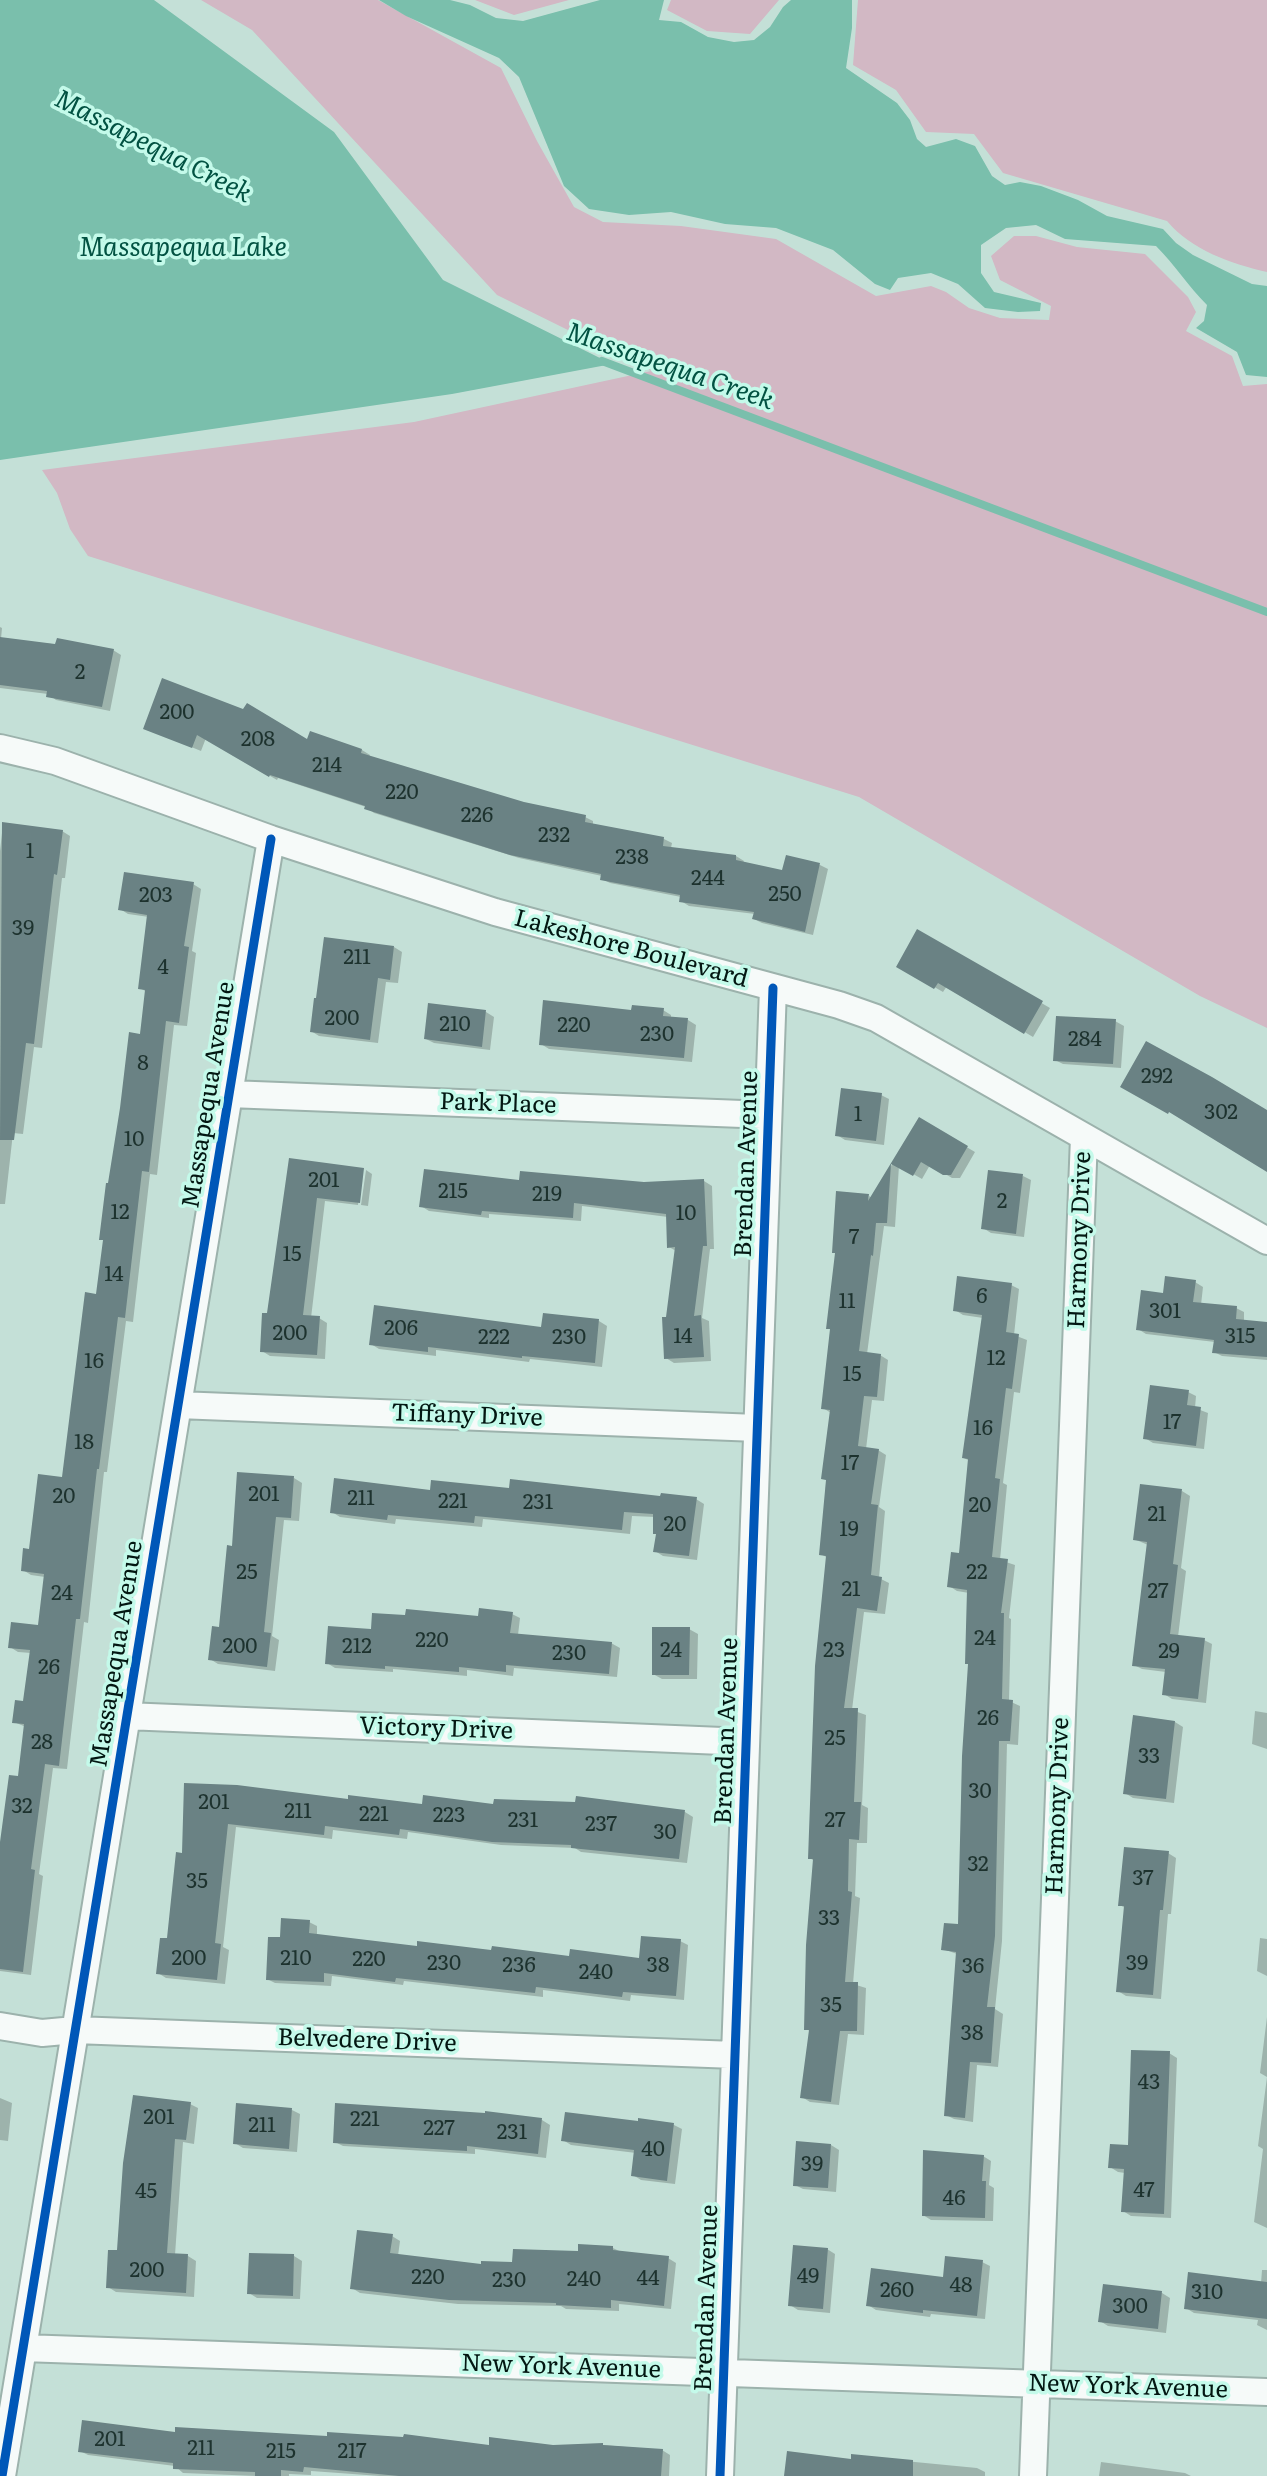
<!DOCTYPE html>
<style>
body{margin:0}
canvas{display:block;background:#c4e0d7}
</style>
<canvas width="1267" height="2476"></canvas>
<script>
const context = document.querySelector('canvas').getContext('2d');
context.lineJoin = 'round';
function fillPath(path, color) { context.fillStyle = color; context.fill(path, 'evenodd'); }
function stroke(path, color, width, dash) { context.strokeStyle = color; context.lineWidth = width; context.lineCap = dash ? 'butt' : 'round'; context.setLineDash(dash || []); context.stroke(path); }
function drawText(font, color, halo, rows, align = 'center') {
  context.font = font + ' Literata,serif'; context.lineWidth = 7; context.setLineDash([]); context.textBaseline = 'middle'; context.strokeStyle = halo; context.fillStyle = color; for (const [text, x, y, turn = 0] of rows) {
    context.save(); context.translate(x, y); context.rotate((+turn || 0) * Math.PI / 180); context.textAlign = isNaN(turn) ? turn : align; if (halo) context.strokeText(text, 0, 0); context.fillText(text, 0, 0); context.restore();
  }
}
fillPath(new Path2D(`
 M201,0H378L501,68L537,141L574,207L603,222L681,226L776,239L876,296L931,286L946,292L969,308L1000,318L1049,320L1051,306L1000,280L991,256L1014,236H1036L1077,247L1145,254L1188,297L1196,312L1186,331L1232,356L1243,386L1267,384V1028L1200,996L859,797L88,556L70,529L57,493L42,470L414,422L651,371L497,295L252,30Z
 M475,0H569L514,15Z
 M671,0H779L750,34L707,31L667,10Z
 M858,0H1267V272C1232,264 1191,250 1167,221L1003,173L974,134L926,132L896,90L853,65Z`), '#d2b8c4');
fillPath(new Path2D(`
 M0,0H154L334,132L443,280L612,364L452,394L0,460Z
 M379,0H450L470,5L496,18L523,21L600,0H664L659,20L681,22L708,37L734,42L754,40L770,27L783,7L791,0H852V28L846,68L897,103L910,120L917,139L926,147L956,139L975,146L992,176L1005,185L1020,182L1041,186L1078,200L1107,216L1163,229L1176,243L1193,255L1252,284L1267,286V377L1246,375L1237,352L1196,328L1204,321L1207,305C1188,286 1175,265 1156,246L1065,239L1036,225L1006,228L981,245V273L994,292L1041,303L1040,311L1018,312L985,308L958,284L931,273L898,278L890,290L875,284L833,250L776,228L725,224L671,212L629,215L589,209L564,186L519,77L499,58L406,16Z`), '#7abfac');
fillPath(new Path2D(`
 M0,627L2,628L1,639L113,650L121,655L110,711L56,700L48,694L0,688Z
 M145,728L308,742L362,750L370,755L369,757L523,804L585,817L593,821V825L664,839L672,843L671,848L736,856L744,861L743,863L783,872L787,857L820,865L828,869L813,935L762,923L754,919L755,914L689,906L681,901V897L610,883L602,879V876L519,858L374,813L366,807L278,778L277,780L206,738L201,751Z
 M3,824L62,831L70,836L65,878H62L42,1048L34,1047L23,1134L13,1133L5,1204H0V851Z
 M193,884L201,889L192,951L196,953L187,1026L174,1025L157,1175L150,1174L133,1322L126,1321L107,1472H104L88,1623L84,1622L67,1769L53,1768L39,1874L43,1876L31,1975L0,1971V1867L19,1778L26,1727L14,1722L25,1703L31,1653L18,1652L10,1647L39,1627L45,1577L31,1575L23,1570L63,1479L98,1296L147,992L140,988L149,917L128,914L120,909Z
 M918,931L1050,1008L1033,1037L947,986L943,992L898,966Z
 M394,947L402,952L398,983L386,982L378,1043L319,1036L311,1031Z
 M430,1005L486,1012L494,1017L490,1050L434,1043L426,1039Z
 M663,1010L671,1015V1018L688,1020L696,1025L692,1062L549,1049L541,1044L633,1011Z
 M1115,1021L1124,1026L1121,1068L1063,1064L1055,1060Z
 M881,1095L889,1099L884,1145L845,1140L837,1135Z
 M919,1119L975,1152L960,1178H952L930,1165L922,1179L899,1166L895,1227L884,1226L867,1354L880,1355L888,1360L884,1401L872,1400L866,1449L878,1450L886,1455L879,1507L885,1511L879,1578L889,1583L885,1614L864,1612L852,1710L866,1715L862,1805L868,1808L867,1843H857L855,1896L860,1898L853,1984L866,1988L864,2035L848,2034L839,2105L810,2102L802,2097L810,2031L806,2029L814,1861L810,1858L828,1558L821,1554L831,1413L823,1408L831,1330L828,1328L869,1196L872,1198Z
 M290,1160L365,1170H362L358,1205L325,1201L311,1318H319L327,1323L325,1359L270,1356L262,1351Z
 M366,1170L372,1174L368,1206L361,1205Z
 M1023,1176L1031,1180L1024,1237L991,1233L983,1228Z
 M704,1181L712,1186L714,1249H710L702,1318L709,1321L711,1361L674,1363L666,1358L668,1319L676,1251L669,1247L668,1217L582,1206L581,1221L489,1214V1218L429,1211L421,1206L521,1182L644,1184Z
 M1195,1282L1203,1287L1201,1305L1236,1308L1244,1312V1322L1267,1324V1360L1222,1356L1214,1352L1215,1342L1146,1334L1138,1329L1165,1295Z
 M1011,1285L1019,1289L1014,1335L1027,1340L1020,1393L1014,1392L1003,1483L1007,1485L1000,1560L1015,1565L1009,1618L1011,1619L1009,1701L1020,1706L1018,1745L1007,1744L1002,1941L995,2009L1003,2014L998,2067L977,2065L973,2122L954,2119L946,2115L957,1954L943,1949L960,1926L970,1665L969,1593L957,1591L949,1586L960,1555L970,1461L964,1458L983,1318L963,1315L955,1310Z
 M599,1321L607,1326L602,1367L530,1359L529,1362L436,1350V1356L379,1349L371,1344L543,1329Z
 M1188,1392L1196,1396L1195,1408L1208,1413L1204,1449L1153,1443L1145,1438Z
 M294,1478L302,1483L299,1521L284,1520L272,1636L279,1640L275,1671L218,1664L210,1659L220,1629L234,1547Z
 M511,1490L696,1499L704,1504L697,1560L663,1556L655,1551L657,1535L655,1517L632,1516L630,1534L483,1519L482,1527L396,1519L395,1524L340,1517L332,1512L432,1492Z
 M1182,1491L1190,1496L1181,1568L1186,1571L1178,1637L1204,1640L1212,1644L1206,1703L1172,1699L1164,1694L1166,1672L1142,1669L1134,1665L1148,1545L1134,1539Z
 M512,1614L520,1618L518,1635L611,1643L620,1648L617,1677L514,1668L513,1676L467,1670V1676L393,1669V1672L335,1668L327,1663L372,1631Z
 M689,1629L698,1634L697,1679H662L653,1674Z
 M1255,1711L1267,1713V1749L1252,1744Z
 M1134,1717L1175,1722L1183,1727L1174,1803L1133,1798L1125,1793Z
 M186,1785L423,1806H495L685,1812L693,1817L687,1863L581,1852L575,1848L501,1845L408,1832L407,1839L333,1830L332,1839L236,1827L223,1947L229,1950L225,1984L166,1978L158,1973L168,1940L184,1855Z
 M1168,1853L1176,1858L1171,1914H1168L1161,1999L1126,1996L1118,1991L1125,1908L1120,1905Z
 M309,1922L317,1926V1936L418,1948L571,1958L641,1960L680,1941L688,1945L684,2000L631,1995L630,2001L543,1990V1997L404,1981L403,1985L332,1976L331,1986L275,1983L267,1979L282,1939Z
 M1260,1938L1267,1939V1976L1257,1971Z
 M1267,2017V2228L1254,2222L1263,2149L1258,2146L1267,2077L1260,2073Z
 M1169,2053L1177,2058L1171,2218L1131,2216L1123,2211L1125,2173L1118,2172L1110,2167L1129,2147Z
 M0,2098L12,2103L8,2141L0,2140Z
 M190,2104L198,2108L194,2144L183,2142L175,2255L188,2256L196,2261L194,2297L116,2292L108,2287Z
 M292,2110L300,2114L297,2152L243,2148L235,2143Z
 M487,2113L542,2120L550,2125L546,2158L475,2149V2154L343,2146L335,2142Z
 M674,2125L682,2129L675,2184L641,2180L633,2175L636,2153L571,2145L563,2140Z
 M831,2145L839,2150L836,2192L803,2189L795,2185Z
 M983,2156L991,2161L989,2185L994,2188L993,2221L931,2220L923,2215Z
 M392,2236L400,2241L398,2256L483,2266L514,2264L613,2248L621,2252L668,2258L676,2263L671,2309L619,2304V2311L566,2309L561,2306L458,2304L360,2293L352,2288Z
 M827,2249L835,2254L830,2313L798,2310L790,2305Z
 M294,2256L302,2261L300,2299L257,2298L249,2293Z
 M982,2262L990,2266L985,2319L931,2314L930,2317L876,2310L868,2305L944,2279Z
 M1262,2270H1267V2330L1257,2325L1258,2320L1194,2313L1186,2308L1261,2283Z
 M1104,2286L1162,2293L1170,2298L1166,2333L1108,2326L1100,2321Z
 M176,2434L490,2446L603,2445L662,2450L670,2455L669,2476H380L311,2471V2475L289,2474V2476H256L183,2473L175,2466L88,2455L80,2451Z
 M853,2456L977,2468L985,2472V2476H785L852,2461Z
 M1101,2462L1185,2473L1191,2476H1099Z`), '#0003');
stroke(new Path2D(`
 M602,361L1267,612`), '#7abfac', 8);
fillPath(new Path2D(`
 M0,637L55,644L57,638L114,649L102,707L46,697L47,691L0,685Z
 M162,678L243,709L247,703L307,739L310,731L362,749L361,753L524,802L586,815L585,822L664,837L663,846L736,855V860L782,870L786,855L820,863L805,932L752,919L754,912L679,902L680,895L600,880L601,874L510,855L364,809L365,806L270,775L269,777L197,735L192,748L143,729Z
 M2,822L63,830L57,875L54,874L34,1044L26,1043L14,1140H0Z
 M124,872L194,882L184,946L189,947L179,1023L166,1021L149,1172L142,1171L125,1318L118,1317L99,1469H97L80,1619H76L59,1766L45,1764L31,1869L35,1870L23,1972L0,1969V1842L9,1775L18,1776L24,1724L12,1723L15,1700L23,1701L30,1650L8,1648L11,1622L38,1625L44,1574L21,1571L23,1548L29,1549L38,1474L62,1477L85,1292L96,1294L103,1240H99L106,1183H108L120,1108L129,1032L140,1034L145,990L138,989L147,915L118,910Z
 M917,929L1043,1001L1024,1034L938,983L934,989L896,967Z
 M324,937L394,946L390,980L378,978L370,1040L310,1032L314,998H316Z
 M543,1000L631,1010L632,1005L664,1008L663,1016L688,1018L684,1058L539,1045Z
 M428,1003L486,1010L482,1047L424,1039Z
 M1056,1016L1116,1019L1113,1064L1053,1061Z
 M1146,1041L1212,1077L1267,1110V1172L1169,1112L1168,1114L1120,1087Z
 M841,1088L882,1093L876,1141L835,1136Z
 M919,1117L968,1146L951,1175H943L921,1162L913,1176L891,1164L887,1223H876L873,1256L871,1255L859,1351L881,1354L877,1397L864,1396L858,1446L879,1449L871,1504L878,1505L871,1575L882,1577L877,1611L857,1608L844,1708H858L854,1802H861L859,1840L849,1839L848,1891L852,1892L845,1982H858L857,2031H840L831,2102L800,2098L809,2030H804L806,1945L813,1859H808L815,1666L826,1556L819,1555L826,1480L821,1479L830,1410L821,1409L830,1329H826L835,1253H832L836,1191L869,1194L868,1201Z
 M289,1158L364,1168L360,1203L317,1198L303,1315L320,1316L317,1355L260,1352L262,1313H267Z
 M424,1169L519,1180L520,1171L644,1182L704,1179L707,1246H703L694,1316L701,1315L704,1357L664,1359L662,1317H666L675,1247L667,1248L666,1214L574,1203L573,1218L482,1211L481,1215L419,1207Z
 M988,1170L1023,1174L1016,1234L981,1229Z
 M957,1276L1012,1283L1006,1332L1019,1334L1012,1389L1006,1388L995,1478L1000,1479L992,1557L1008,1559L1001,1613H1004L1002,1699L1013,1700L1010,1741H999L995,1936L987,2007H995L991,2063L970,2062L965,2118L944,2116L956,1952L941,1950L944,1923L958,1924L962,1756L968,1664H965L967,1590L947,1587L951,1552L959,1553L968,1459L962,1458L982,1315L953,1311Z
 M1165,1276L1196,1280L1193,1302L1237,1306L1236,1319L1267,1322V1357L1212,1353L1214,1340L1136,1330L1141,1290L1163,1293Z
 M374,1305L541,1327L543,1313L599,1319L595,1363L522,1356V1358L428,1347V1352L369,1345Z
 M1150,1385L1189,1390L1187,1405L1201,1407L1196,1446L1143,1439Z
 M237,1472L294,1476L291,1518L276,1517L264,1632L271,1633L267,1667L208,1660L212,1626L219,1627L227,1545L232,1546Z
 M334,1478L430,1490L431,1480L509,1488L510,1479L660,1496L661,1493L697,1497L689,1556L653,1552L656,1534H653V1514L624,1512L622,1530L475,1516L474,1523L388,1515L387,1520L330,1513Z
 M1140,1484L1182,1489L1173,1564L1178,1565L1170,1634L1205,1638L1198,1699L1162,1695L1165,1669L1132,1666L1147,1542L1133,1540Z
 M479,1608L513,1612L510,1633L612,1642L609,1674L506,1665V1672L459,1667V1672L385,1666V1669L325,1664L328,1626L371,1629L372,1613L405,1615L406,1609L478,1616Z
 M652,1627H690L689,1675H652Z
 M1133,1715L1175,1721L1166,1799L1123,1794Z
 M184,1783L237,1785L348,1799V1795L422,1804L423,1795L493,1804L494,1799L575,1802L576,1796L685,1810L679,1859L571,1848V1845L492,1842L400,1829L399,1835L325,1826L324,1835L228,1824L215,1943L221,1944L217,1980L156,1974L160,1938H167L176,1852L182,1853Z
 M1124,1847L1169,1851L1163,1910H1160L1153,1995L1116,1992L1124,1906H1118Z
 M281,1918L310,1920L309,1933L417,1946V1941L491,1950L492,1946L569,1956L570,1949L639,1958L641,1936L681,1939L676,1996L623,1992L622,1997L536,1987L535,1993L396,1978L395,1982L324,1973V1982L266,1980L268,1937H280Z
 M1131,2050L1170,2051L1164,2214L1121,2212L1124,2169L1108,2168L1110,2144L1128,2145Z
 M133,2095L191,2102L186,2140L175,2139L167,2253L188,2254L186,2293L106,2288L108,2250H117L123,2163Z
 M236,2103L292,2108L289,2149L233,2144Z
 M335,2103L485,2113V2111L542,2118L538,2154L467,2146V2151L333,2143Z
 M565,2112L638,2121V2118L674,2123L667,2181L631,2176L634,2150L561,2141Z
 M796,2141L831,2144L828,2188L793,2186Z
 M923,2150L984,2155L982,2181H986L985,2218L922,2216Z
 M357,2230L393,2234L390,2253L481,2264V2261L512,2262L513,2249L578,2251V2244L613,2246V2250L669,2256L664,2306L611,2300V2308L556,2305V2303L449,2300L350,2289Z
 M793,2245L828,2248L823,2309L788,2306Z
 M249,2253L294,2254L293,2296L247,2294Z
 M945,2256L983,2260L977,2316L923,2310V2313L866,2306L871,2268L943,2277Z
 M1188,2272L1267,2282V2319L1184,2309Z
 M1103,2284L1162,2291L1158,2329L1098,2322Z
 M82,2420L175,2432V2427L327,2436V2432L403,2437L404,2434L489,2445V2437L553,2445L603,2443V2445L663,2449L661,2476H399L304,2467L303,2472L281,2470V2476H255V2472L173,2469V2463L78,2452Z
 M787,2451L851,2459V2454L913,2460V2476H784Z`), '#6a8284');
const minor = new Path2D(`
 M0,748L55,761L271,839L495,912L839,1005L876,1018L1267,1241
 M229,1094L768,1115
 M178,1405L757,1428
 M126,1716L746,1742
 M0,2026L42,2033L75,2030L735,2055
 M23,2348L1267,2392
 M2,2476L271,839
 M720,2476L773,988
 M1033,2476L1084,1137`);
stroke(minor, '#9cb2ac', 30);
stroke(minor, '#f6faf9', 26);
stroke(new Path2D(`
 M2,2476L271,839
 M720,2476L773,988`), '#0057b8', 9);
drawText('21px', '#1d322e', null, [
 ["2",80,673],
 ["200",177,713],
 ["208",258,740],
 ["214",327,766],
 ["220",402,793],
 ["226",477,816],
 ["232",554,836],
 ["1",30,852],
 ["238",632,858],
 ["244",708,879],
 ["250",785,895],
 ["203",156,896],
 ["39",23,929],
 ["211",357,958],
 ["4",163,968],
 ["200",342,1019],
 ["210",455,1025],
 ["220",574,1026],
 ["230",657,1035],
 ["284",1085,1040],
 ["8",143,1064],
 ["292",1157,1077],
 ["302",1221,1113],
 ["1",858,1115],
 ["10",134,1140],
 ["201",324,1181],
 ["215",453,1192],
 ["219",547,1195],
 ["2",1002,1202],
 ["12",120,1213],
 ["10",686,1214],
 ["7",854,1238],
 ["15",292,1255],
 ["14",114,1275],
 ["6",982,1297],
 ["11",847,1302],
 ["301",1165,1312],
 ["206",401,1329],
 ["200",290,1334],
 ["14",683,1337],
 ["315",1240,1337],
 ["222",494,1338],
 ["230",569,1338],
 ["12",996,1359],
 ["16",94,1362],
 ["15",852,1375],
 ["17",1172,1423],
 ["16",983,1429],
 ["18",84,1443],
 ["17",850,1464],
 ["201",264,1495],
 ["20",64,1497],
 ["211",361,1499],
 ["221",453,1502],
 ["231",538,1503],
 ["20",980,1506],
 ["21",1157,1515],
 ["20",675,1525],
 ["19",849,1530],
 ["25",247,1573],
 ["22",977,1573],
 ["21",851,1590],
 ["27",1158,1592],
 ["24",62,1594],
 ["24",985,1639],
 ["220",432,1641],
 ["200",240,1647],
 ["212",357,1647],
 ["24",671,1651],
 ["23",834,1651],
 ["29",1169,1652],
 ["230",569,1654],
 ["26",49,1668],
 ["26",988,1719],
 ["25",835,1739],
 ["28",42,1743],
 ["33",1149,1757],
 ["30",980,1792],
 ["201",214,1803],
 ["32",22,1807],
 ["211",298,1812],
 ["221",374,1815],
 ["223",449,1816],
 ["231",523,1821],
 ["27",835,1821],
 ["237",601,1825],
 ["30",665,1833],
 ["32",978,1865],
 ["37",1143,1879],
 ["35",197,1882],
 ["33",829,1919],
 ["200",189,1959],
 ["210",296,1959],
 ["220",369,1960],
 ["230",444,1964],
 ["39",1137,1964],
 ["236",519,1966],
 ["38",658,1966],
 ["36",973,1967],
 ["240",596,1973],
 ["35",831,2006],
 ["38",972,2034],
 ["43",1149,2083],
 ["201",159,2118],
 ["221",365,2120],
 ["211",262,2126],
 ["227",439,2129],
 ["231",512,2133],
 ["40",653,2150],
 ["39",812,2165],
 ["47",1144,2191],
 ["45",146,2192],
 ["46",954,2199],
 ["200",147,2271],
 ["49",808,2277],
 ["220",428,2278],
 ["44",648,2279],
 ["240",584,2280],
 ["230",509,2281],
 ["48",961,2286],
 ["260",897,2291],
 ["310",1207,2293],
 ["300",1130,2307],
 ["201",110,2440],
 ["211",201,2449],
 ["215",281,2452],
 ["217",352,2452]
]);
drawText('24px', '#031712', '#c4faea', [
 ["Lakeshore Boulevard",631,949,15],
 ["Massapequa Avenue",209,1095,-81],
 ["Park Place",498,1104,2],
 ["Brendan Avenue",747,1164,-88],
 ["Harmony Drive",1080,1240,-88],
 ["Tiffany Drive",467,1416,2],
 ["Massapequa Avenue",117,1654,-81],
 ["Victory Drive",436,1729,2],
 ["Brendan Avenue",727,1731,-88],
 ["Harmony Drive",1058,1806,-88],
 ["Belvedere Drive",367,2041,2],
 ["Brendan Avenue",707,2298,-88],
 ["New York Avenue",561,2367,2],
 ["New York Avenue",1128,2387,2]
]);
drawText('italic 26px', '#025242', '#c4faea', [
 ["Massapequa Creek",153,147,27],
 ["Massapequa Lake",183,248],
 ["Massapequa Creek",670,367,19]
]);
</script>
